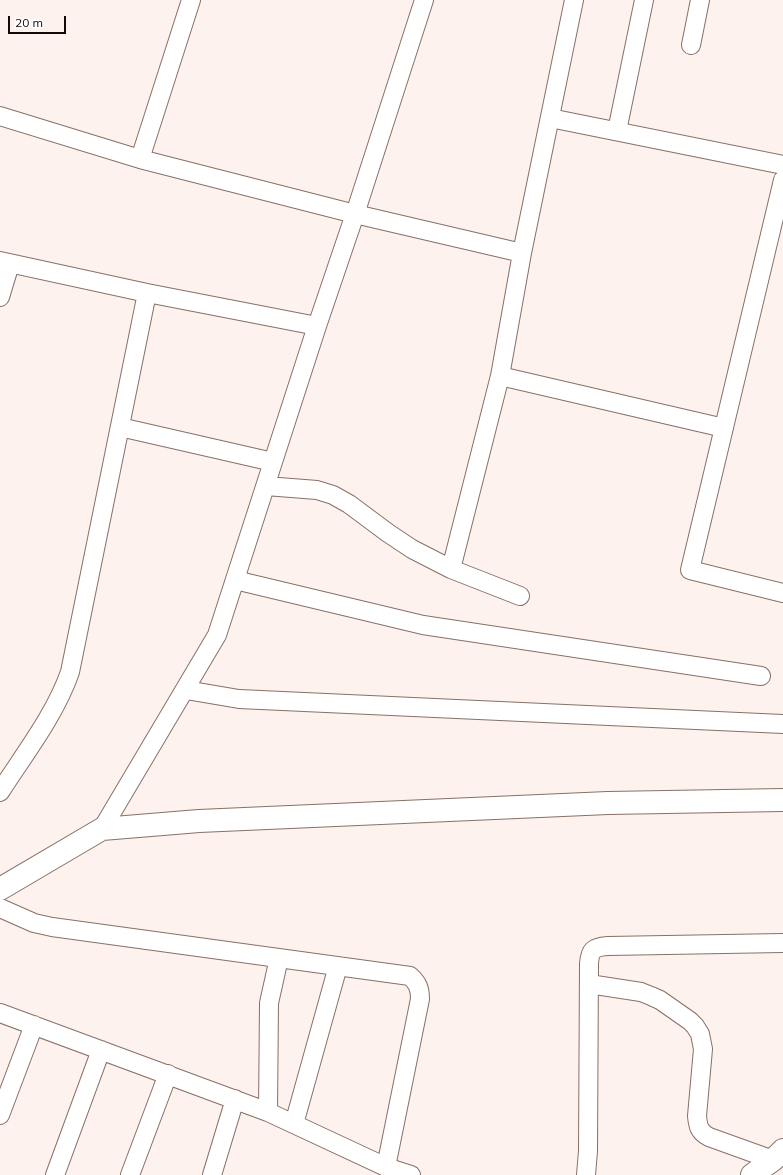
<!DOCTYPE html>
<style>
body{margin:0}
#map{position:relative;width:783px;height:1175px;overflow:hidden;background:#fdf2ed;font-family:Mulish,sans-serif}
canvas{display:block}
.scale{position:absolute;left:8px;top:16px;width:58px;height:18px;box-sizing:border-box;border:2px solid #120a06;border-top:0;padding-left:5px;font-size:12px;line-height:14px;white-space:nowrap;color:#120a06;-webkit-text-stroke:3px #fff;paint-order:stroke}
</style>
<div id="map">
<canvas width="783" height="1175"></canvas>
<div class="scale">20 m</div>
</div>
<script>
const context = document.querySelector('canvas').getContext('2d');
context.lineJoin = 'round';
function stroke(path, color, width, dash) { context.strokeStyle = color; context.lineWidth = width; context.lineCap = dash ? 'butt' : 'round'; context.setLineDash(dash || []); context.stroke(path); }
const street = new Path2D(`
 M691,45L700,0
 M0,116L140,159L355,214L522,253
 M550,118L783,165
 M617,131L644,0
 M140,159L191,0
 M783,180L690,570L783,593
 M0,261L147,293L317,326
 M0,297L10,264
 M500,376L724,428
 M120,427L273,462
 M266,486L317,490L333,495L349,504L388,533L412,549L451,569L520,596
 M451,569L500,376L522,253L574,0
 M235,580L423,625L761,676
 M186,690L239,699L783,724
 M0,792C25,753 55,715 70,672L147,293
 M102,829L217,635L317,326L355,214L424,0
 M0,908L34,923L52,927L410,976C418,983 420,989 420,999L386,1167
 M589,984L641,992L651,996L660,1000L690,1021L695,1026L700,1034L703,1049L697,1116C698,1126 699,1132 709,1137L773,1160
 M0,1013L268,1112L386,1167L411,1175
 M268,1112L269,1003L279,958
 M0,1115L34,1025
 M294,1124L338,966
 M55,1175L101,1050
 M130,1175L168,1074
 M212,1175L235,1099
 M586,1175L588,1151L589,964C590,950 593,947 608,946L783,943`);
const secondary = new Path2D(`
 M0,889L102,829L199,821L608,803L783,800
 M752,1175L773,1160L783,1150`);
stroke(street, '#877166', 20);
stroke(secondary, '#877166', 24);
stroke(street, '#fff', 18);
stroke(secondary, '#fff', 22);
</script>
